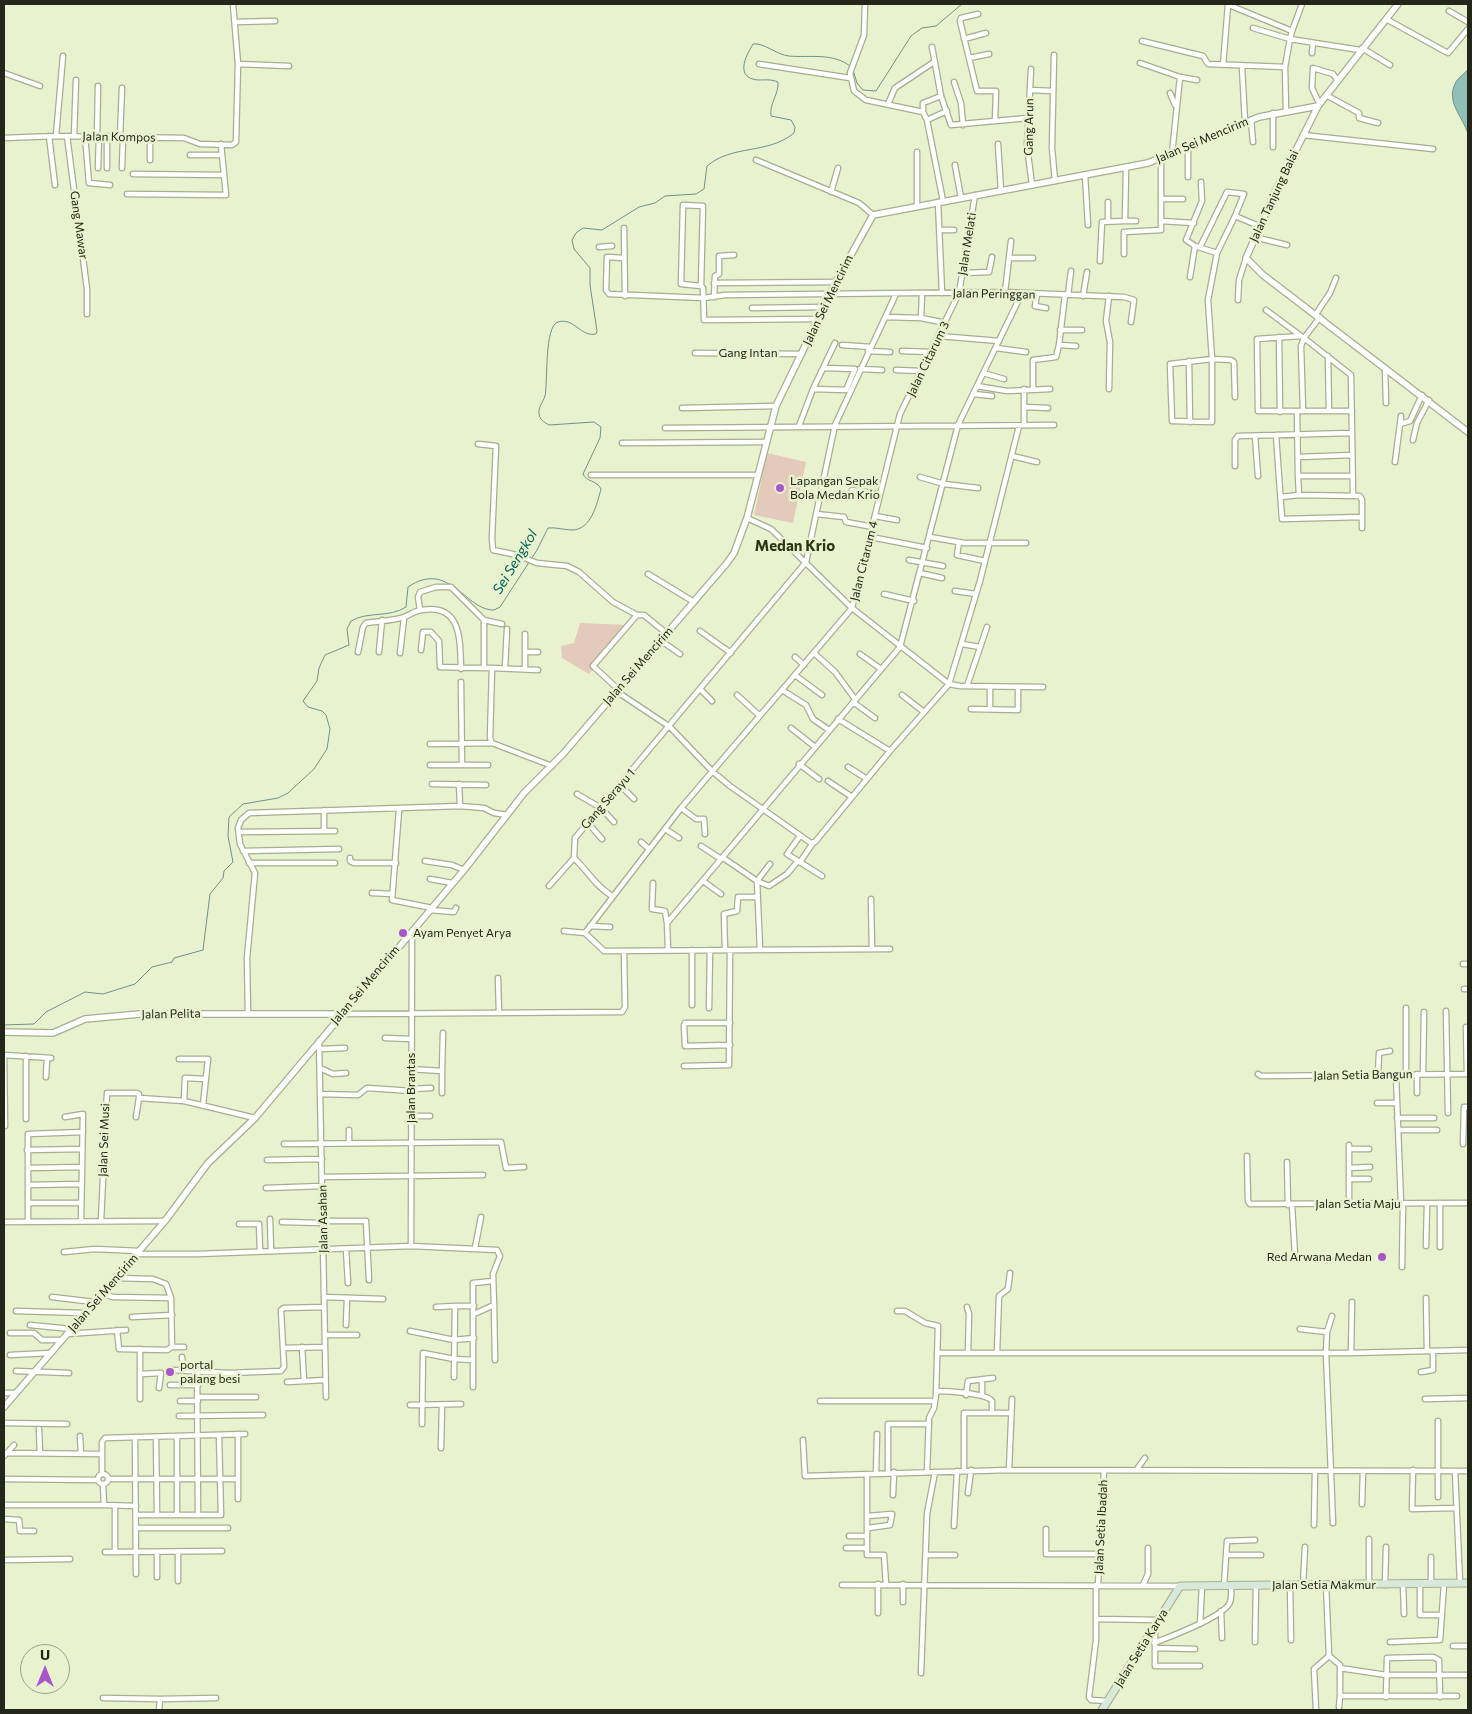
<!DOCTYPE html>
<style>
body{margin:0}
#map{position:relative;width:1472px;height:1714px;overflow:hidden;background:#e9f2cf;font-family:Commissioner,sans-serif}
canvas{display:block}
.frame{position:absolute;inset:0;border:5px solid #232619;pointer-events:none}
.north{position:absolute;left:20px;top:1644px;width:50px;height:50px;box-sizing:border-box;background:#e9f2cf;border:1px solid #9aa086;border-radius:50%;rotate:0deg;font-size:14px;font-weight:700;line-height:20px;text-align:center;color:#232619}
.north::after{content:'';display:block;margin:auto;width:18px;height:22px;background:#a757c8;clip-path:polygon(50% 0,100% 100%,50% 72%,0 100%)}
</style>
<div id="map">
<canvas width="1472" height="1714"></canvas>
<div class="frame"></div>
<div class="north">U</div>
</div>
<script>
const context = document.querySelector('canvas').getContext('2d');
context.lineJoin = 'round';
function fillPath(path, color) { context.fillStyle = color; context.fill(path, 'evenodd'); }
function stroke(path, color, width, dash) { context.strokeStyle = color; context.lineWidth = width; context.lineCap = dash ? 'butt' : 'round'; context.setLineDash(dash || []); context.stroke(path); }
function drawText(font, color, halo, rows, align = 'center') {
  context.font = font + ' Commissioner,sans-serif'; context.lineWidth = 5; context.setLineDash([]); context.textBaseline = 'middle'; context.strokeStyle = halo; context.fillStyle = color; for (const [text, x, y, turn = 0] of rows) {
    context.save(); context.translate(x, y); context.rotate((+turn || 0) * Math.PI / 180); context.textAlign = isNaN(turn) ? turn : align; if (halo) context.strokeText(text, 0, 0); context.fillText(text, 0, 0); context.restore();
  }
}
fillPath(new Path2D(`
 M767,453L806,462L793,523L754,515Z
 M580,623L628,625L589,674L562,658L561,646L574,643Z`), '#e4caba');
const water = new Path2D(`
 M1468,69V134C1463,117 1446,102 1455,84C1457,78 1464,75 1468,69Z`);
fillPath(water, '#91bfb7');
stroke(water, '#709188', 1);
stroke(new Path2D(`
 M853,70L857,83L863,90L876,91L911,36L922,28L936,26L962,4
 M4,1025L34,1024L46,1012L85,992L103,994L135,984L152,967L172,962L174,958L203,950L210,894L223,878L224,871L233,862L228,836L229,817L243,804L278,798L288,793L314,769L327,749L330,729L326,715L322,711L308,707L303,701L317,681L319,668L325,655L349,645L347,629L351,621C368,611 389,618 406,607L408,587C449,559 466,611 494,610L500,607L537,550L548,528C556,527 564,530 572,530C591,530 597,504 601,489C597,480 586,482 583,474L600,438L601,427L594,422L549,425C544,422 540,420 539,414C538,407 543,402 545,396C548,383 544,326 558,322C574,317 580,337 596,334L597,331L590,285V268L574,249L572,240L576,233L583,228L602,230L639,207L655,203L665,196L696,194L704,189L707,166C733,144 767,155 794,133L795,127L791,120L771,116C769,104 779,94 778,82C771,79 765,80 758,80C735,78 745,57 753,44C763,42 777,55 789,56C809,58 834,52 851,67`), '#709188', 1);
const minor = new Path2D(`
 M865,4L864,35L850,73L854,91L866,100L923,112L927,120L943,201
 M1229,5L1292,31L1290,39L1360,50
 M1449,11L1468,22
 M978,14L961,18L960,21L977,91H996L995,121L1028,118
 M1386,19L1448,53L1468,29
 M236,22L275,21
 M1292,31L1302,4
 M964,39L986,33
 M1142,41L1203,56L1208,64L1285,67L1290,39L1253,28
 M932,47L941,96
 M1362,48L1390,65
 M1312,53L1313,43
 M1054,55L1052,148L1055,181
 M969,58L989,54
 M1140,63L1180,77L1197,80
 M238,64L289,66
 M759,64L850,78
 M1223,65L1228,5
 M1242,67L1245,122
 M1285,67L1286,111
 M1031,69L1027,146L1032,185
 M4,73L40,86
 M954,82L961,103L963,125
 M1030,90L1053,91
 M1170,93L1175,105
 M1326,95L1359,113V118L1378,123
 M1319,103L1312,88L1313,68L1333,74L1338,81
 M888,104L895,88L934,62
 M923,112V103L941,96L951,125L995,121
 M1273,113V147
 M927,120L947,111
 M1251,120L1253,142
 M1303,135L1433,149
 M49,136L55,185
 M56,136L63,56
 M67,136L87,289V314
 M74,136L76,80
 M85,136L89,183L110,185
 M97,136L98,86
 M107,136V168
 M120,137L122,88
 M150,137V160
 M4,138L56,136L184,138L200,144L232,145L236,142L238,64L233,4
 M998,144L1001,191
 M1188,147V177
 M1172,154L1180,77
 M190,155H222
 M756,160L859,203L873,215
 M955,165L961,198
 M98,168L99,136
 M122,168L123,137
 M133,174L224,175
 M1085,175L1088,225
 M1201,182L1202,201L1186,240L1195,246L1217,253
 M831,192L838,168
 M127,194L226,195L221,144
 M1161,199H1183
 M938,202L942,293
 M917,205V152
 M1108,221V202
 M1125,221H1136
 M1161,221L1194,223
 M624,228L625,296
 M940,230H954
 M1254,237L1287,245
 M599,247L612,246
 M1200,247L1227,192L1244,194L1235,216
 M1124,254V232L1161,230V159
 M624,258L607,257L606,290L609,294L704,298L725,295L1005,292L1124,297L1134,300L1131,322
 M1009,258H1033
 M1100,261L1102,222L1125,221L1126,168
 M963,273L989,272L992,257
 M1190,277L1195,246
 M714,283L836,282
 M701,286L703,206L683,205L681,284L701,286L703,288L704,320L818,319
 M1005,292L1011,241
 M1037,294L1035,306L1046,308
 M1065,295L1059,345L1076,346
 M1068,295L1071,271
 M1083,296L1087,272
 M714,297L715,276L719,274V256L734,255
 M1238,300L1239,280L1246,258
 M752,308L824,307
 M1266,310L1301,336
 M1316,314L1330,293L1336,278
 M886,317L921,318L946,323
 M921,318L922,294
 M1060,330H1082
 M939,336L999,341
 M1279,337L1280,412
 M842,345L871,347
 M996,348L1026,352
 M868,351L890,352
 M902,351L931,352
 M695,353L802,354
 M1328,356L1329,411
 M1189,361L1190,422
 M1385,368L1386,403
 M860,369L882,370
 M896,370L921,371
 M983,373L1004,379
 M977,386L1007,391L1050,389
 M1033,388V360L1056,357L1059,345
 M813,389L846,390L855,369L824,368
 M1109,389L1110,342L1106,321L1109,296
 M974,394L992,396
 M1235,397L1234,362L1231,360L1212,359L1170,364L1172,421L1212,422V359L1208,300L1217,253L1235,216L1259,226
 M1024,407L1048,408
 M682,408L776,406
 M1297,411H1258L1257,339L1301,336L1304,338L1320,317
 M1303,411H1352
 M1400,424L1401,416
 M1024,425V389
 M799,426L813,389L835,343
 M665,428L1054,425
 M1352,433L1353,494
 M1276,435L1282,519L1361,517
 M1255,436L1258,476
 M1413,440L1417,423L1429,400
 M622,443L766,442
 M478,444L496,446L492,538L493,550L517,555L537,563L567,566L579,572L613,602L637,615L593,666L618,689
 M1012,456L1037,462
 M1298,457L1352,455
 M1395,462L1400,424L1410,421L1422,395
 M1235,466V440L1238,436L1352,433L1351,375L1304,338L1301,346L1303,411H1297L1298,476H1352
 M591,475H758
 M1298,476L1299,495L1360,496L1362,500V528
 M920,477L944,484L978,488
 M852,490L880,494
 M1281,497L1299,495
 M816,514L844,517L846,522L873,527
 M875,516L897,520
 M747,518L771,529L852,608L949,684L960,686L1043,687
 M871,537L927,548
 M930,537L964,543H1026
 M959,542L957,555L985,561
 M909,560L943,566
 M920,573L942,578
 M648,574L694,602
 M955,591L976,594
 M884,594L914,601
 M420,610L418,597L420,592L436,587H451L484,620V668H492L490,738L492,743
 M637,615H644L666,633
 M484,620L502,624
 M700,631L731,653
 M660,640L680,654
 M962,644L980,647
 M421,650L423,632H431L439,641L440,667L484,668
 M358,652L363,627L366,623C378,621 393,621 404,617C410,615 416,610 422,610C462,603 460,641 461,669
 M379,652L382,620
 M525,652H538
 M400,653L404,618
 M814,653L835,672L855,699
 M860,654L881,669
 M795,657L804,665
 M492,668L538,670
 M505,668L507,629
 M525,669V634
 M795,675L822,695
 M461,682L462,765
 M967,686L987,627
 M990,687V709
 M701,690L712,701
 M782,690L806,705L813,719L829,730
 M616,691L670,727L712,771L730,786L811,843L815,842L890,751L949,684L980,581L1019,426
 M737,695L760,716
 M902,695L924,712
 M853,702L875,718
 M971,709L1018,710V687
 M838,719L890,751
 M791,728L815,747
 M430,744L492,743L552,766
 M799,764L819,779
 M430,765H488
 M848,767L867,779
 M828,781L852,797
 M432,784L486,785
 M459,784L460,806
 M620,785L634,799
 M577,794L601,808L614,822
 M681,808L696,819H704L705,834
 M324,810V831
 M399,810L392,900L432,908
 M588,823L602,839
 M665,829L679,838
 M239,832L335,831
 M800,836L787,854L822,876
 M641,842L649,849
 M701,846L721,859
 M243,851L339,849
 M722,857L757,881L769,886L787,874L798,861
 M350,858V861L354,863H396
 M425,861L452,865L464,870
 M800,862L813,843
 M249,863H335
 M430,879L452,883
 M703,881L721,894
 M653,883L652,909L665,911L667,923
 M549,886L574,858
 M372,893L392,894
 M612,896C595,886 588,871 574,858L575,838L806,562L835,425L896,294
 M871,899L872,949
 M430,910L454,912L456,908
 M590,926L610,927
 M564,931L585,933
 M760,949L757,881L770,864
 M890,949L604,951L585,933L681,808L852,608L900,414L959,293L975,195
 M668,950L667,923L900,647L958,425L1022,293
 M725,950L724,914L737,911L738,897H757
 M1463,964H1468
 M498,978L499,1013
 M1464,989H1468
 M692,1005V950
 M709,1008L710,950
 M1406,1008V1074
 M1446,1011L1448,1113
 M248,1014L247,958L255,873L240,844L238,828L241,820L249,813L460,806L484,808L494,813L507,815
 M343,1014L622,1012L625,1007L624,951
 M1466,1027L1467,1074
 M385,1038L411,1039
 M319,1041L326,1397
 M730,1045L685,1046L684,1025L685,1023H730
 M320,1049L345,1048
 M4,1055L5,1126
 M4,1055L51,1058
 M26,1056V1119
 M179,1059H208L203,1105
 M684,1066L729,1065L730,950
 M320,1068L333,1074L346,1073
 M410,1069L442,1071L443,1033
 M442,1071V1093
 M1258,1074L1261,1076L1468,1074
 M1417,1074V1093
 M1423,1074L1424,1012
 M1378,1075L1379,1053L1390,1051
 M1396,1075L1401,1204
 M46,1077L47,1058
 M412,1089L431,1088
 M320,1094L358,1095L367,1088L412,1091
 M184,1101L185,1078L206,1079
 M1377,1103H1397
 M411,1116H430
 M65,1117L83,1114L81,1221
 M136,1117L139,1098
 M1397,1118H1434
 M349,1130V1142
 M1398,1130H1437
 M284,1144L501,1142L506,1168L524,1167
 M1463,1144L1464,1107H1468
 M1349,1145V1204
 M1349,1149H1369
 M27,1150L82,1149
 M1247,1156L1248,1201L1250,1204L1468,1203
 M267,1160L322,1159
 M1287,1162L1288,1205
 M28,1168L82,1167
 M1349,1168L1370,1167
 M322,1177L483,1175
 M1349,1179H1369
 M28,1185L81,1184
 M266,1188L322,1186
 M28,1203H80
 M1440,1203V1247
 M1292,1205L1295,1256
 M270,1219L271,1251
 M28,1221V1134L83,1132
 M101,1221L107,1093H136L139,1094V1098L184,1101L255,1118
 M323,1221H366L369,1280
 M4,1222L165,1221
 M282,1222L323,1223
 M239,1224H259L260,1251
 M411,1246L412,932
 M1426,1246L1427,1204
 M475,1248L481,1217
 M346,1249L348,1283
 M64,1252L95,1249L139,1251
 M136,1254H197L411,1246L497,1250L500,1256L493,1274L494,1305L474,1314
 M1402,1267L1403,1204
 M115,1278L153,1279L166,1284L171,1298L172,1347
 M101,1293L113,1297L171,1298
 M52,1297L94,1302
 M324,1297L383,1299
 M1426,1298L1427,1351
 M494,1305L495,1360
 M436,1307L455,1306
 M967,1307L969,1314L968,1352
 M16,1311L84,1313
 M897,1311H905L925,1323L938,1326L936,1395L934,1408L929,1418L927,1472
 M1332,1316L1327,1332L1326,1353L1333,1523
 M132,1317L172,1315
 M30,1325L71,1329
 M346,1325L347,1298
 M1300,1329L1327,1332
 M117,1330L119,1349L167,1350L172,1347H184
 M410,1331L454,1340L474,1338
 M10,1333H34L42,1340H61
 M67,1334L126,1330
 M325,1335H357
 M302,1347L304,1381
 M283,1348L325,1347
 M997,1352L999,1296L1008,1289L1010,1273
 M937,1353H1351L1468,1350
 M1351,1353L1352,1302
 M10,1355L50,1353
 M182,1357L183,1370
 M171,1370L229,1373L281,1371L284,1367L281,1310L284,1308L324,1307
 M16,1371L69,1373
 M197,1371L198,1513
 M1421,1372L1433,1370V1351
 M141,1374L161,1373L159,1388
 M454,1377L455,1306H474
 M287,1382L325,1380
 M170,1385H198
 M473,1387V1360
 M936,1391C947,1391 986,1393 992,1401V1413
 M4,1393H15
 M966,1395L968,1381L993,1378
 M982,1396V1380
 M197,1397H256
 M140,1399V1349
 M1425,1399L1468,1398
 M180,1401H198
 M820,1401H935
 M410,1405L461,1404
 M179,1416L263,1415
 M1438,1421V1497
 M4,1423L67,1424
 M422,1424L423,1353L454,1359L473,1360V1283L493,1281
 M39,1429L40,1453
 M238,1434V1499
 M80,1436L81,1453
 M135,1437L136,1574
 M156,1437L157,1515
 M177,1437V1515
 M803,1440L805,1476L1009,1470L1468,1471
 M441,1448L442,1405
 M6,1453L102,1454
 M4,1456L14,1445
 M1137,1469L1145,1458
 M1009,1470L1012,1399
 M1413,1470L1412,1509L1455,1508
 M964,1471V1413H1011
 M1455,1471L1460,1583
 M876,1473L877,1434
 M888,1473V1424H929
 M102,1474V1442L105,1438L245,1434
 M867,1474V1555H884L886,1584
 M98 1479a5 5 0 1 1 10 0a5 5 0 1 1-10 0Z
 M4,1479L98,1480
 M108,1479H238
 M968,1493L971,1470
 M893,1495L894,1472
 M1362,1504L1363,1471
 M4,1505H104L103,1484
 M104,1505L136,1506
 M115,1506V1552L222,1551
 M136,1515H221L219,1435
 M4,1519L19,1520L20,1531H34
 M1314,1525L1315,1471
 M954,1526L957,1471
 M136,1528H228
 M868,1528L890,1525L892,1514L868,1516
 M1046,1529V1554H1100
 M849,1536H867
 M1369,1539V1585
 M846,1548H867
 M105,1552H115
 M157,1552V1577
 M178,1552V1581
 M926,1555H955
 M1226,1555H1261
 M1431,1557V1584
 M4,1560L70,1559
 M878,1584V1613
 M1403,1584L1404,1614
 M1420,1584V1615H1442
 M842,1585L1180,1586
 M1096,1585V1640L1089,1697L1091,1700L1107,1701
 M1098,1585L1104,1470
 M1143,1585L1148,1574V1548
 M1290,1585L1291,1640
 M1303,1585L1305,1547
 M1385,1585L1386,1547
 M1224,1586L1227,1541L1255,1540
 M903,1602V1584
 M1221,1611L1222,1638
 M1096,1619L1159,1620
 M1200,1624L1202,1586
 M1155,1628V1666H1200
 M1255,1642L1256,1586
 M1390,1642L1440,1640L1444,1584
 M1154,1643C1169,1637 1226,1616 1230,1602C1232,1597 1231,1591 1231,1586
 M1453,1646H1468
 M1155,1648L1195,1649
 M1329,1656L1340,1665V1696H1457
 M1340,1668L1386,1675H1468
 M921,1673L927,1514L935,1472
 M1386,1697L1387,1658L1433,1657L1439,1660L1440,1697
 M103,1698L160,1699L159,1710
 M160,1699L216,1698
 M1339,1707L1340,1696
 M1316,1710L1314,1669L1329,1656L1326,1584`);
const tertiary = new Path2D(`
 M1398,4L1318,106L1276,190L1246,258L1263,275L1468,432
 M4,1032L53,1033L85,1019L140,1014H341
 M4,1407L165,1221L208,1163L255,1118L464,870L524,793L563,754L727,563L734,553L747,518L776,406L836,282L873,215L1148,163L1259,117L1318,106`);
const secondary = new Path2D(`
 M1102,1710L1180,1586L1468,1583`);
stroke(minor, '#a6ae8d', 7);
stroke(tertiary, '#a6ae8d', 8);
stroke(secondary, '#a6ae8d', 9);
stroke(minor, '#fff', 4.5);
stroke(tertiary, '#fff', 5.5);
stroke(secondary, '#d6e9db', 7);
for (const [x, y, r, color] of [
 [780,488,5,"#a757c8"],
 [403,933,5,"#a757c8"],
 [1382,1257,5,"#a757c8"],
 [170,1372,5,"#a757c8"]
]) { const dot = new Path2D(); dot.arc(x, y, r, 0, 2 * Math.PI); context.fillStyle = color; context.fill(dot); stroke(dot, '#e9f2cf', 2); }
drawText('12px', '#232619', '#e9f2cf', [
 ["Gang Arun",1029,127,-89],
 ["Jalan Kompos",119,137,1],
 ["Jalan Sei Mencirim",1202,140,-23],
 ["Jalan Tanjung Balai",1274,196,-65],
 ["Gang Mawar",79,225,82],
 ["Jalan Melati",967,244,-81],
 ["Jalan Peringgan",994,294,1],
 ["Jalan Sei Mencirim",828,300,-64],
 ["Gang Intan",748,353],
 ["Jalan Citarum 3",928,359,-64],
 ["Jalan Citarum 4",864,561,-76],
 ["Jalan Sei Mencirim",638,666,-49],
 ["Gang Serayu 1",608,799,-49],
 ["Jalan Sei Mencirim",365,985,-50],
 ["Jalan Pelita",171,1014,-1],
 ["Jalan Setia Bangun",1363,1075,-1],
 ["Jalan Brantas",411,1088,-90],
 ["Jalan Sei Musi",104,1140,-88],
 ["Jalan Setia Maju",1358,1204],
 ["Jalan Asahan",323,1219,-91],
 ["Jalan Sei Mencirim",103,1293,-49],
 ["Jalan Setia Ibadah",1101,1527,-87],
 ["Jalan Setia Makmur",1324,1585],
 ["Jalan Setia Karya",1141,1648,-58]
]);
drawText('12px', '#232619', '#e9f2cf', [
 ["Lapangan Sepak",790,481],
 ["Bola Medan Krio",790,495],
 ["Ayam Penyet Arya",413,933],
 ["Red Arwana Medan",1372,1257,"right"],
 ["portal",180,1365],
 ["palang besi",180,1379]
], 'left');
drawText('italic 14px', '#006158', '#e9f2cf', [
 ["Sei Sengkol",515,562,-59]
]);
drawText('bold 15px', '#2d3316', '#e9f2cf', [
 ["Medan Krio",795,546]
]);
</script>
